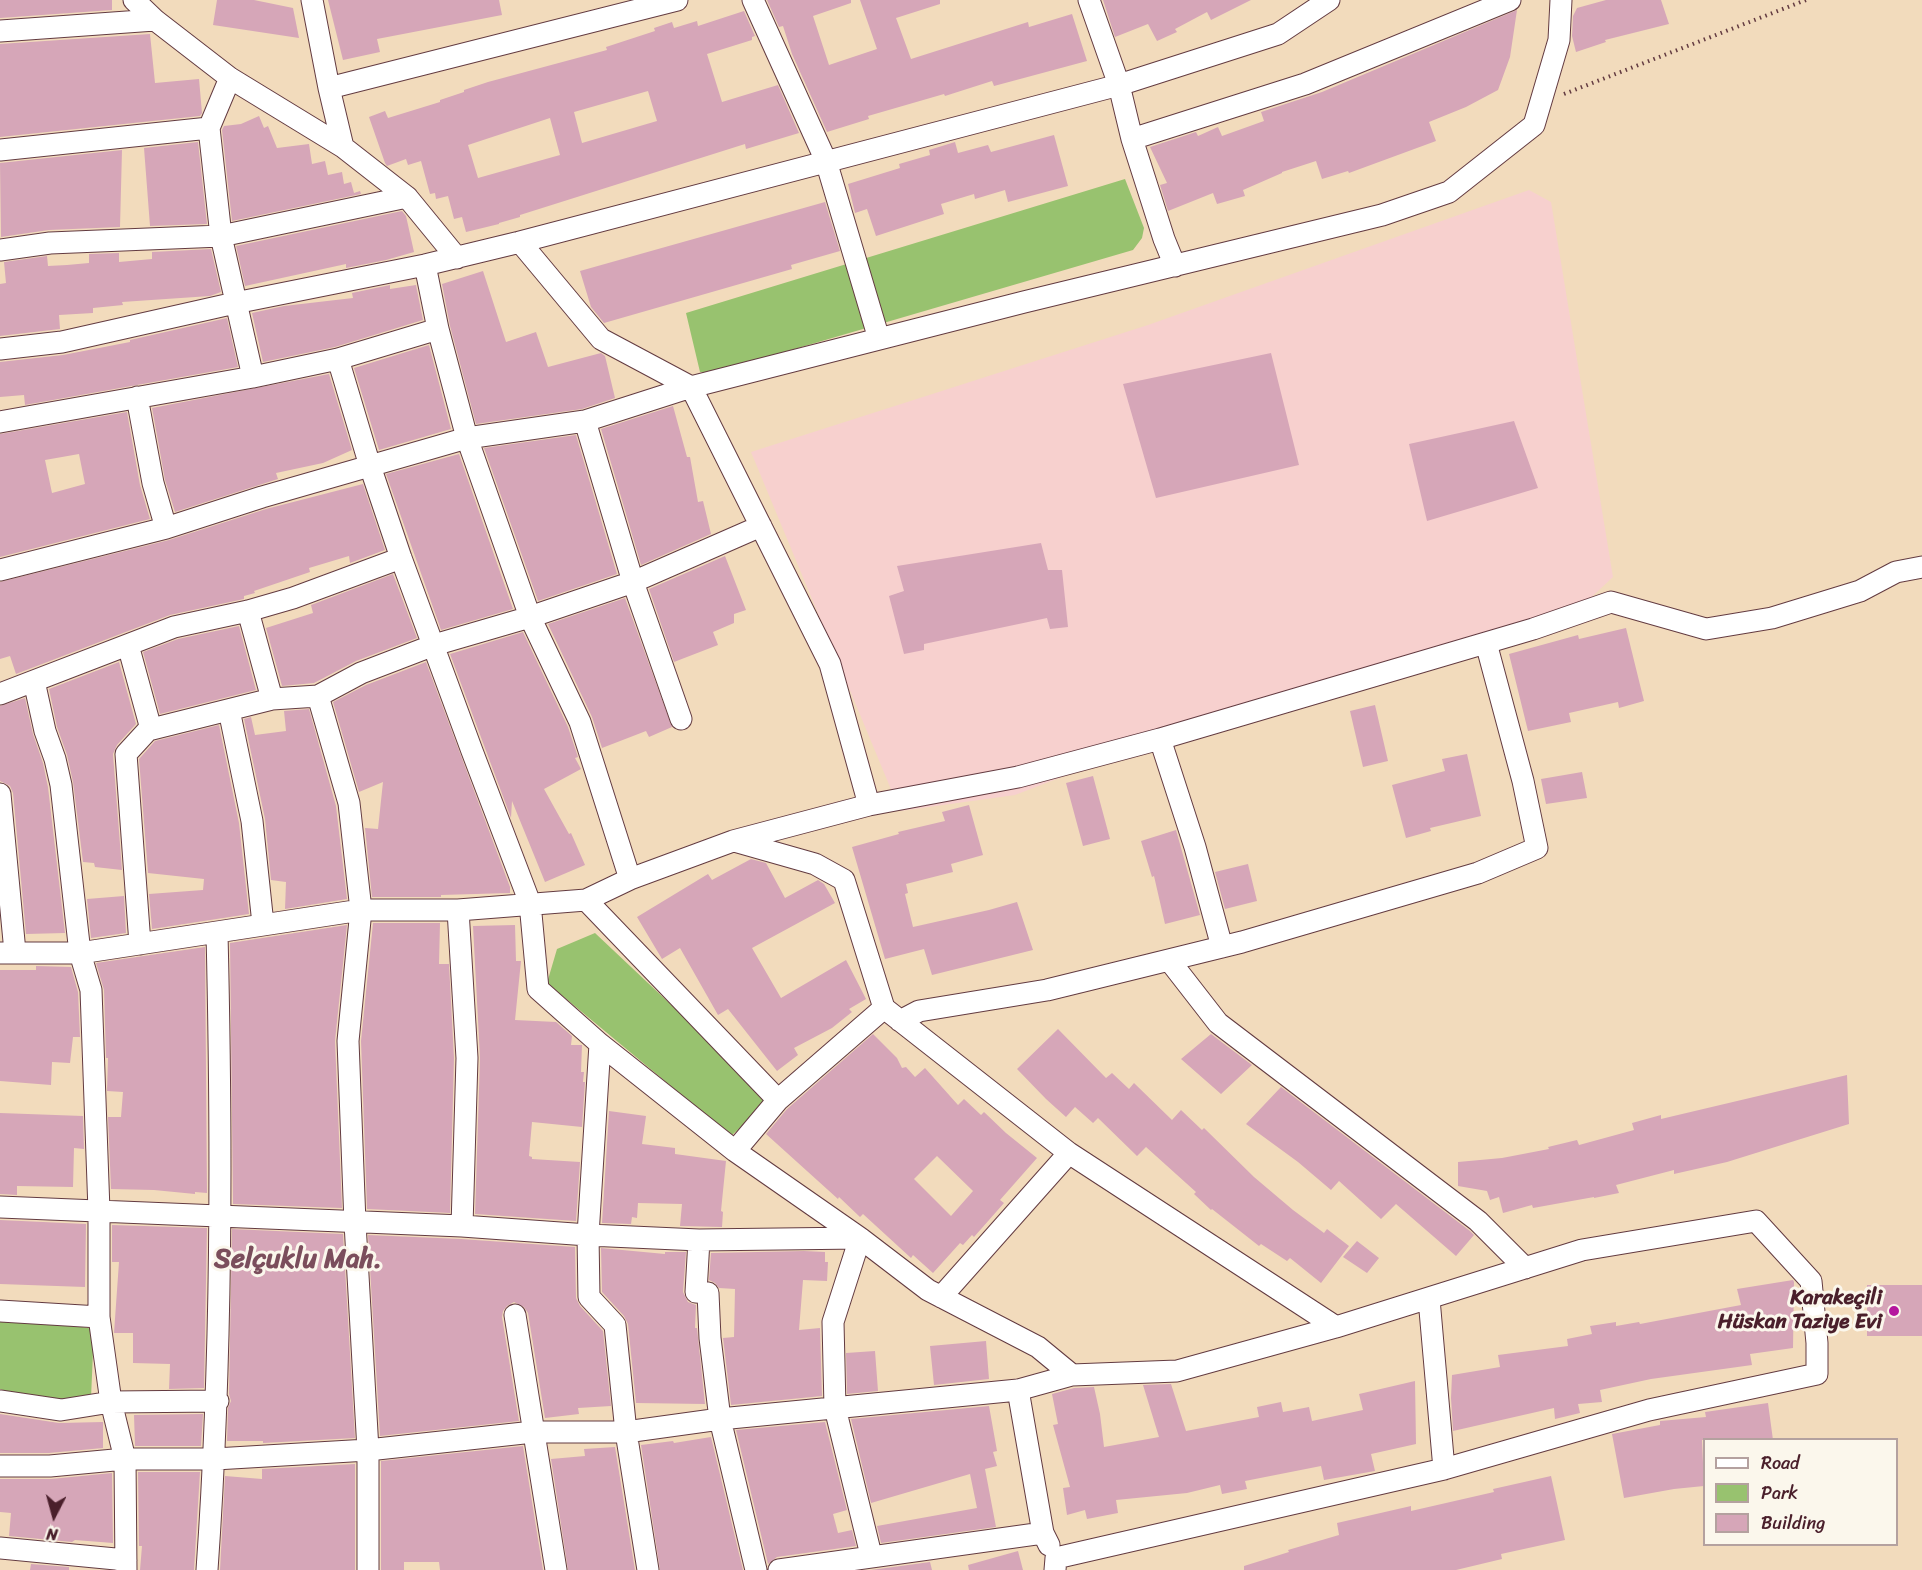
<!DOCTYPE html>
<meta charset="utf-8">
<style>
body{margin:0}
#map{position:relative;width:1922px;height:1570px;overflow:hidden;background:#f2dbbc;font-family:Sriracha,sans-serif}
canvas{display:block}
.legend{position:absolute;left:1703px;top:1438px;width:195px;height:108px;box-sizing:border-box;background:#fbf7ec;border:2px solid #b4a19f;margin:0;padding:8px 10px;list-style:none;font-size:18px;color:#4a1f2b}
.legend li{display:flex;align-items:center;gap:12px;height:30px}
.legend b{width:30px;border:2px solid #b4a19f}
.north{position:absolute;left:24px;top:1486px;width:60px;height:60px;-webkit-text-stroke:4px #fbf7ec;paint-order:stroke;rotate:186deg;font-size:16px;font-weight:700;line-height:24px;text-align:center;color:#4a1f2b}
.north::after{content:'';display:block;margin:auto;width:21px;height:27px;background:#4a1f2b;clip-path:polygon(50% 0,100% 100%,50% 72%,0 100%)}
</style>
<div id="map">
<canvas width="1922" height="1570"></canvas>
<ul class="legend">
<li><b style="height:8px;background:#fff"></b>Road</li>
<li><b style="height:16px;background:#98c26f"></b>Park</li>
<li><b style="height:16px;background:#d6a6b8"></b>Building</li>
</ul>
<div class="north">N</div>
</div>
<script>
const context = document.querySelector('canvas').getContext('2d');
context.lineJoin = 'round';
function fillPath(path, color) { context.fillStyle = color; context.fill(path, 'evenodd'); }
function stroke(path, color, width, dash) { context.strokeStyle = color; context.lineWidth = width; context.lineCap = dash ? 'butt' : 'round'; context.setLineDash(dash || []); context.stroke(path); }
function drawText(font, color, halo, rows, align = 'center') {
  context.font = font + ' Sriracha,sans-serif'; context.lineWidth = 6; context.setLineDash([]); context.textBaseline = 'middle'; context.strokeStyle = halo; context.fillStyle = color; for (const [text, x, y, turn = 0] of rows) {
    context.save(); context.translate(x, y); context.rotate((+turn || 0) * Math.PI / 180); context.textAlign = isNaN(turn) ? turn : align; if (halo) context.strokeText(text, 0, 0); context.fillText(text, 0, 0); context.restore();
  }
}
fillPath(new Path2D(`
 M1529,190L1551,202L1613,577L1581,607L1257,702L1015,795L900,811L751,452L1148,325Z`), '#f7d0ce');
fillPath(new Path2D(`
 M1125,179L1144,228L1142,238L1133,250L716,372H700L686,313Z
 M595,933L771,1099L731,1136L547,983L557,949Z
 M14,1316L94,1329L91,1398L40,1401L0,1389V1318Z`), '#98c26f');
fillPath(new Path2D(`
 M0,0H112V10L0,18Z
 M217,0H254L293,8L299,38L213,25Z
 M328,0H499L502,15L377,39L380,52L343,60Z
 M767,0H851V3L813,16L829,65L877,49L860,0H940V4L896,18L911,59L1028,22L1029,27L1072,14L1087,61L994,86L992,81L945,96L944,94L868,116L869,119L827,132L792,54L783,26L779,27Z
 M1103,0H1251L1211,20L1207,12L1175,29L1177,32L1157,41L1148,24L1115,37Z
 M1606,0H1661L1669,24L1605,40L1606,42L1576,52L1572,36L1573,16L1577,8Z
 M1517,10L1510,57L1498,90L1466,107L1429,122L1436,141L1349,173L1348,171L1322,179L1316,161L1282,172V173L1243,190L1245,196L1217,204L1213,193L1168,211L1160,185L1167,183L1150,147L1196,132L1198,136L1218,127L1222,136L1264,121L1261,112L1322,92Z
 M744,11L755,36L752,37V40L707,54L722,102L778,85L799,133L746,149L745,144L520,215V217L499,223V224L466,232L462,217L454,219L448,196L436,199L435,193L430,194L421,161L408,165L406,159L387,166L385,163L369,117L385,111L388,118L440,102V100L464,92V90L488,82L607,50L606,47L655,31L654,28L672,22L674,28L697,21L698,26ZM648,91L657,121L582,143L574,112ZM550,118L560,155L478,178L468,145Z
 M150,34L155,83L199,79L202,113L200,116L0,137V44Z
 M259,116L264,128L268,126L277,148L309,144L312,164L325,161L328,175L342,172L344,184L351,182L354,193L360,191L361,194L232,221L222,130L224,126L241,124Z
 M1054,135L1068,186L1008,202L1005,190L975,199L974,194L941,204L944,214L876,236L867,209L855,213L848,184L900,168L899,164L930,155L929,150L955,142L958,153L988,145L991,152Z
 M198,142L207,224L150,226L144,148Z
 M122,150L120,227L49,230L1,237L0,163Z
 M825,202L840,251L791,265L792,269L604,323L591,307L580,271Z
 M402,211L406,216L414,252L386,260L346,268V264L245,286L236,246Z
 M211,249L221,292L210,296L122,302L123,305L93,308V313L59,315L60,329L0,336V284L6,283L4,262L47,256L48,266L67,265L89,263V254L119,253V262L152,259V252Z
 M483,271L506,342L536,332L548,367L601,353L605,356L615,398L582,409L476,424L450,326L442,284Z
 M390,285V289L416,285L423,320L335,347L263,362L252,313L284,306L353,298L352,293Z
 M227,318L238,367L25,405L24,395L0,397V362L63,355L130,342V340Z
 M429,345L451,429L379,450L354,368Z
 M1271,353L1299,465L1156,498L1123,384Z
 M329,374L352,450L323,463L276,473L278,479L175,512L165,480L152,408Z
 M673,406L687,457H690L698,502L703,501L711,534L641,565L601,429Z
 M127,412L140,485L150,519L0,557V434ZM79,454L85,484L52,493L45,460Z
 M1514,421L1538,488L1427,521L1409,444Z
 M576,435L617,574L538,601L484,448Z
 M459,454L513,609L441,630L386,474Z
 M363,484L385,550L350,563L349,556L309,568L310,572L254,591L255,593L244,596V599L170,615L16,674L10,656L0,659V582L169,540L266,509Z
 M1041,543L1048,570H1062L1068,627L1050,629L1047,618L924,644V650L904,654L889,596L904,591L897,566Z
 M725,556L746,610L734,614V623L713,632L718,645L674,662L649,589Z
 M393,574L417,638L356,661L314,683L282,686L266,628L313,613L311,605Z
 M625,598L672,727L649,737L646,731L602,748L592,717L548,624Z
 M239,626L256,690L160,714L143,652L178,639Z
 M1626,628L1644,701L1619,708L1618,702L1569,713L1571,722L1528,731L1509,654L1578,635L1579,639Z
 M523,632L568,727L578,757L575,758L581,769L544,789L569,834L571,833L585,865L545,882L512,801L511,818L450,654Z
 M119,662L136,724L117,745L113,754L122,870L95,867L94,863L83,862L73,782L67,755L57,727L49,689Z
 M426,662L510,887V893L441,895V897H372L365,828L378,829L383,782L359,792L333,702L366,685Z
 M25,698L33,734L43,763L48,787L65,933L26,934L13,793L10,786L0,781V706Z
 M1375,705L1388,761L1363,767L1350,711Z
 M309,709L336,806L347,899L285,909L286,882L271,880L265,819L244,719L251,717L255,735L286,731L284,711Z
 M219,725L239,823L249,914L152,929L149,894L203,890L204,879L148,873L139,759L155,741Z
 M1467,754L1481,816L1430,828L1431,831L1406,838L1392,785L1445,771L1442,759Z
 M1582,772L1587,798L1546,804L1541,779Z
 M1093,776L1110,839L1083,846L1066,783Z
 M969,805L983,855L951,864L953,872L906,884L908,893L905,894L913,927L989,910L1017,902L1033,950L932,975L924,949L885,959L852,847L899,834L898,832L945,821L942,812Z
 M1176,830L1200,915L1165,924L1154,876L1152,877L1141,841Z
 M751,859L766,863L785,898L818,880L824,884L835,903L752,948L781,998L846,960L866,999L849,1009L852,1012L832,1028L794,1048L798,1055L777,1071L728,1009L718,1015L680,948L662,959L637,917L708,874L712,880Z
 M1248,864L1257,901L1225,909L1215,872Z
 M124,896L126,933L91,938L87,899Z
 M373,923H440L439,964H449L454,1058L450,1213L367,1209L361,1041Z
 M347,925L335,1041L342,1208L233,1204L230,943Z
 M515,925L516,961H521L515,1020L556,1022L572,1036L571,1045H582L581,1072H584L583,1082H585L582,1127L532,1122L529,1156L532,1157V1159L580,1162L576,1221L475,1214L480,1058L473,926Z
 M205,947L207,1193L195,1192V1194L154,1190L111,1189L108,1117H121L123,1092L107,1091L108,1058H106L104,990L96,963Z
 M36,966L71,967L78,992L80,1037H73L70,1063L52,1062L51,1085L0,1081V970H36Z
 M1058,1029L1106,1078L1112,1073L1129,1089L1134,1083L1172,1120L1181,1110L1202,1130L1204,1128L1254,1177L1293,1210L1324,1233L1327,1229L1349,1246L1321,1283L1290,1258L1287,1261L1261,1244L1259,1246L1212,1209L1211,1210L1194,1194L1196,1192L1146,1147L1137,1156L1098,1118L1093,1123L1075,1107L1066,1117L1046,1099L1017,1069Z
 M873,1034L897,1058L902,1068L906,1067L915,1077L925,1068L958,1105L964,1099L981,1115L984,1112L1006,1133L1037,1158L1000,1200L1004,1203L974,1237L972,1235L963,1245L960,1243L933,1273L913,1255L911,1258L863,1214L860,1217L839,1197L838,1199L766,1134L787,1109ZM937,1156L973,1191L951,1216L914,1179Z
 M1211,1034L1252,1065L1221,1094L1181,1059Z
 M1847,1075L1849,1124L1727,1162L1674,1174V1170L1616,1185L1619,1193L1594,1198V1197L1533,1208L1532,1205L1503,1213L1499,1197L1490,1200L1487,1191L1458,1186V1162L1502,1158L1549,1149L1548,1147L1577,1140L1579,1145L1634,1130L1632,1123L1661,1115V1119Z
 M1281,1087L1470,1231L1474,1235L1456,1256L1396,1204L1381,1219L1339,1181L1331,1190L1298,1162L1246,1124Z
 M609,1111L646,1116L642,1144L675,1148V1154L726,1161L721,1211L723,1212L722,1227L680,1226L682,1204L638,1203L637,1218L632,1217L631,1224L602,1223Z
 M0,1113L83,1116L84,1149L74,1148L73,1187L17,1186V1195L0,1194Z
 M0,1220L86,1224L85,1287L0,1284Z
 M112,1225L207,1228L204,1388L169,1389L170,1364L133,1363V1333H114L119,1262H112Z
 M232,1229L343,1234L355,1438L263,1443V1441H227L228,1408L231,1401L229,1394Z
 M368,1235L461,1239L575,1247L576,1298L580,1306L603,1331L611,1406L578,1408L579,1414L545,1418L528,1313L524,1307L514,1302L507,1306L503,1311L502,1317L519,1421L380,1436Z
 M1357,1241L1379,1258L1367,1273L1343,1257Z
 M601,1248L665,1254V1252H686L683,1292L688,1302L696,1305L695,1328H697L705,1404L636,1403L628,1324L624,1316L602,1292Z
 M804,1251L825,1252V1262H828L827,1281L803,1280L799,1330L820,1328L822,1396L731,1405L723,1338L734,1337L735,1289L719,1288L715,1283L709,1280L711,1253Z
 M1793,1280L1794,1282L1793,1348L1750,1354L1752,1365L1651,1379L1600,1390L1602,1402L1578,1404L1580,1413L1555,1419L1554,1408L1453,1431L1451,1398L1452,1375L1500,1367L1498,1355L1568,1346L1567,1339L1592,1334L1590,1326L1616,1322V1326L1639,1322L1640,1324L1741,1305L1737,1289Z
 M1867,1285H1922V1336H1867Z
 M986,1341L989,1379L934,1385L930,1346Z
 M875,1351L878,1391L847,1394L846,1353Z
 M1415,1381L1416,1444L1371,1454L1375,1471L1324,1480L1321,1466L1245,1481L1247,1489L1222,1494L1220,1485L1187,1493L1116,1500L1118,1513L1087,1519L1085,1510L1067,1515L1063,1488L1070,1487L1053,1425L1058,1424L1052,1394L1074,1388L1094,1387L1100,1414L1104,1447L1159,1437L1143,1385L1171,1384L1186,1431L1259,1417L1257,1407L1281,1402L1283,1412L1309,1407L1312,1421L1363,1410L1359,1394Z
 M1768,1403L1773,1440H1702L1704,1486L1674,1489L1624,1498L1612,1434L1660,1425V1421L1706,1417L1705,1412Z
 M989,1406L997,1451L993,1452L997,1466L985,1469L996,1527L881,1543L877,1526L977,1508L970,1474L871,1503L851,1419Z
 M0,1414L59,1423L103,1422V1448L49,1453H0Z
 M203,1414L201,1446H135L134,1415Z
 M825,1422L847,1510L833,1514L838,1533L852,1530L856,1546L777,1557L768,1564L736,1430Z
 M711,1437L743,1570H660L641,1445L673,1441L674,1443Z
 M523,1446L543,1570H440L439,1562H404V1570H381V1461Z
 M615,1447L635,1570H568L551,1459L585,1456L584,1449Z
 M355,1464V1570H220L225,1476L262,1479V1469Z
 M138,1472H200L194,1570H140L142,1546H139Z
 M112,1473L113,1543L75,1540L72,1542L9,1536L11,1513L0,1512V1479H51Z
 M1551,1476L1565,1540L1501,1554L1502,1559L1456,1570H1244V1566L1289,1552L1288,1550L1339,1535L1337,1523L1411,1506V1511L1494,1492L1493,1489Z
 M1018,1551L1023,1570H969L968,1565Z
 M930,1562L932,1570H871Z
 M31,1564L69,1567V1570H30Z`), '#d6a6b8');
const minor = new Path2D(`
 M134,0L155,20L230,78L343,147L407,197L457,258
 M312,0L329,88L343,147
 M753,0L826,161L879,339
 M1089,0L1119,85L1132,139L1164,239L1175,266
 M0,31L155,20
 M230,78L209,128L221,236L253,377
 M329,88L677,0
 M1132,139L1305,84L1510,0
 M0,150L209,128
 M520,242L601,339L691,387L830,664L869,805
 M0,250L50,243L221,236L407,197
 M425,265L438,329L467,438L530,617L580,722L630,879
 M0,349L62,342L235,303L425,265L520,242L1119,85L1278,34L1329,0
 M338,359L370,466L401,558L472,751L530,903L538,989L600,1044L735,1151L860,1238L928,1290L1038,1347L1072,1375
 M137,397L153,483L166,528
 M585,421L633,582L681,719
 M0,422L253,377L338,359L438,329
 M0,570L166,528L262,497L467,438L585,421L691,387L1024,302L1382,215L1449,192L1534,125L1559,40L1561,0
 M248,611L272,699
 M128,645L151,729
 M34,681L45,731L55,759L61,785L80,953L91,990L99,1211V1317L111,1402L125,1459L126,1570
 M0,694L174,627L248,611L293,598L401,558
 M318,696L349,803L361,910L348,1041L355,1223L368,1450V1570
 M229,710L252,821L263,924
 M1160,739L1195,847L1222,947
 M0,794L15,952
 M734,841L815,864L844,880L884,1008L1069,1153L1336,1327
 M586,900L778,1100
 M458,910L467,1058L462,1226
 M140,944L126,754L148,730L272,699L318,696L361,673L434,645L530,617L633,582L761,526
 M0,953H80L361,910H458L586,900L630,879L733,841L869,805L1018,777L1160,739L1533,629L1611,602L1706,629L1772,618L1860,591L1896,572L1922,567
 M1169,960L1218,1023L1478,1221L1525,1268
 M900,1021L919,1011L1047,990L1242,942L1478,873L1537,848L1523,781L1486,643
 M600,1044L588,1235L589,1297L615,1325L626,1432L648,1570
 M735,1151L778,1100L884,1008
 M0,1207L462,1226L588,1235L699,1240L860,1238L833,1322L835,1408L871,1555
 M699,1240L696,1292L708,1293L710,1338L720,1419L756,1570
 M941,1297L1069,1153
 M1429,1299L1444,1469
 M0,1311L99,1317
 M515,1315L556,1570
 M1018,1390L1043,1533L1049,1545
 M0,1401L61,1410L111,1402L218,1401
 M0,1466H50L125,1459H215L368,1450L533,1432H626L720,1419L1018,1390L1072,1375L1177,1371L1336,1327L1582,1250L1756,1221L1811,1281L1817,1343V1374L1649,1410L1444,1469L1056,1558L1055,1570
 M0,1548L126,1560
 M207,1570C222,1358 222,1146 217,933
 M779,1570L1043,1533`);
stroke(minor, '#633b41', 23);
stroke(new Path2D(`
 M1564,94L1806,0`), '#633b41', 4, [1.5, 4.5]);
stroke(minor, '#fff', 21);
for (const [x, y, r, color] of [
 [1894,1311,6,"#b5179e"]
]) { const dot = new Path2D(); dot.arc(x, y, r, 0, 2 * Math.PI); context.fillStyle = color; context.fill(dot); stroke(dot, '#fbf7ec', 2); }
drawText('bold 21px', '#4a1f2b', '#fbf7ec', [
 ["Karakeçili",1882,1299],
 ["Hüskan Taziye Evi",1882,1323]
], 'right');
drawText('bold 27px', '#7b4e5c', '#fbf7ec', [
 ["Selçuklu Mah.",298,1260]
]);
</script>
